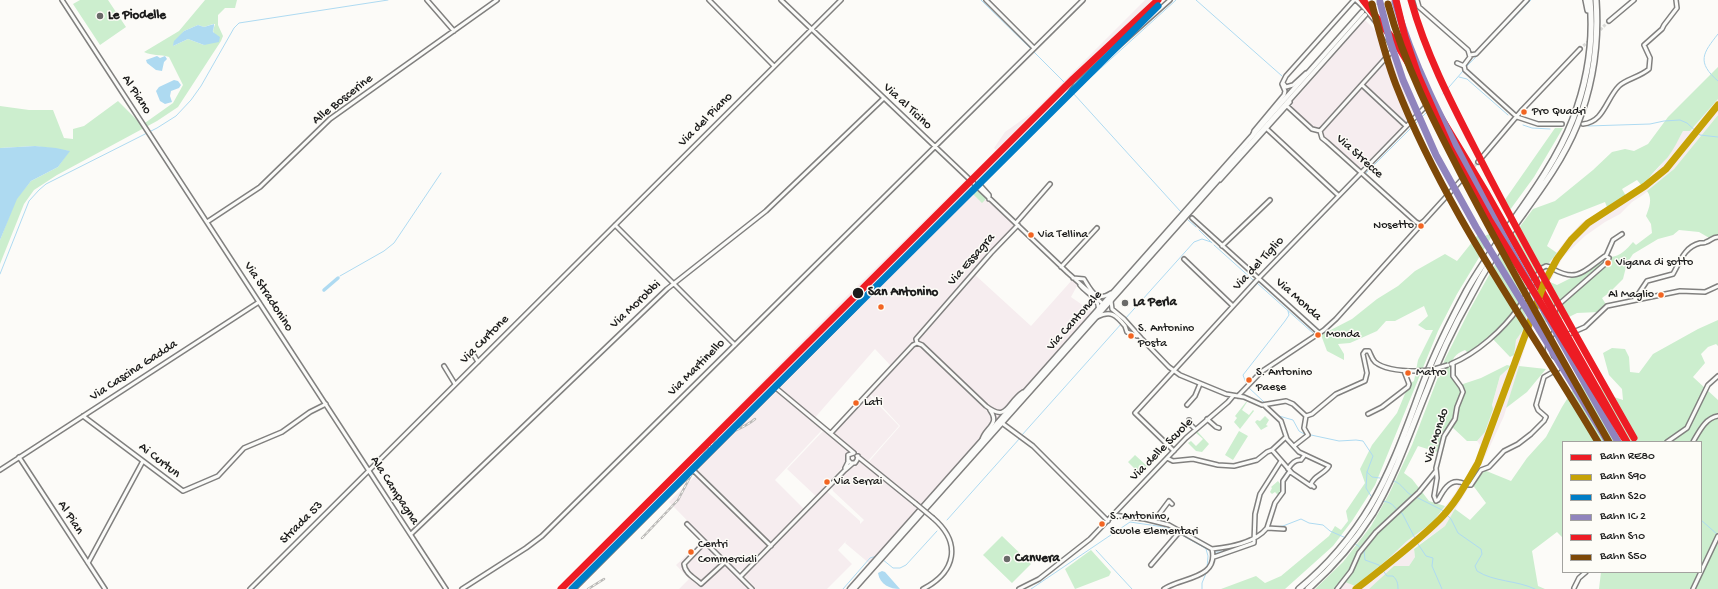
<!DOCTYPE html>
<style>
body{margin:0}
#map{position:relative;width:1718px;height:589px;overflow:hidden;background:#fcfbf8;font-family:"Gochi Hand",sans-serif}
canvas{display:block}
.legend{position:absolute;left:1562px;top:441px;width:140px;height:132px;box-sizing:border-box;background:#fdfcf7;border:1px solid #a3a29f;margin:0;padding:5px 7px;list-style:none;font-size:12px;color:#1c1c1c}
.legend li{display:flex;align-items:center;gap:8px;height:20px}
.legend b{width:20px;border:1px solid #a3a29f}
</style>
<div id="map">
<canvas width="1718" height="589"></canvas>
<ul class="legend">
<li><b style="height:5px;background:#ed1c24"></b>Bahn RE80</li>
<li><b style="height:5px;background:#c6a207"></b>Bahn S90</li>
<li><b style="height:5px;background:#007dc6"></b>Bahn S20</li>
<li><b style="height:5px;background:#9084bd"></b>Bahn IC 2</li>
<li><b style="height:5px;background:#ed1c24"></b>Bahn S10</li>
<li><b style="height:5px;background:#7d4808"></b>Bahn S50</li>
</ul>
</div>
<script>
const context = document.querySelector('canvas').getContext('2d');
context.lineJoin = 'round';
function fillPath(path, color) { context.fillStyle = color; context.fill(path, 'evenodd'); }
function stroke(path, color, width, dash) { context.strokeStyle = color; context.lineWidth = width; context.lineCap = dash ? 'butt' : 'round'; context.setLineDash(dash || []); context.stroke(path); }
function drawText(font, color, halo, rows, align = 'center') {
  context.font = font + ' "Gochi Hand",sans-serif'; context.lineWidth = 3; context.setLineDash([]); context.textBaseline = 'middle'; context.strokeStyle = halo; context.fillStyle = color; for (const [text, x, y, turn = 0] of rows) {
    context.save(); context.translate(x, y); context.rotate((+turn || 0) * Math.PI / 180); context.textAlign = isNaN(turn) ? turn : align; if (halo) context.strokeText(text, 0, 0); context.fillText(text, 0, 0); context.restore();
  }
}
fillPath(new Path2D(`
 M1145,0H1161L1070,86L1073,88L979,184L990,199L1018,225L973,273L1031,326L1072,280L1078,284L1071,297L1094,313L870,564L845,543L847,540L838,550L852,564L827,589H756L744,576L820,500L787,469L823,431L831,436L869,395L899,426L868,461L857,452L823,488L860,521V524L864,520L833,491L832,487L852,465L860,462L866,465L900,426L867,390L891,366L875,349L812,421L822,430L775,480L804,509L743,571L734,568L669,502L699,472L696,469L777,387L772,384L745,414L569,589H557L847,296L996,150L994,148L1005,132L1033,112Z
 M1365,20L1382,37L1399,66L1419,113L1363,167H1359L1317,134L1294,109L1291,104Z
 M1718,99V115L1674,169L1643,195L1632,202L1620,214L1605,222L1585,236L1563,257L1550,282V295L1538,315L1526,344L1504,416L1477,474L1445,526L1414,548L1415,557L1409,566L1369,589H1338L1345,582L1355,586L1388,559L1407,541L1433,522L1456,492L1459,483H1465L1464,480L1478,455L1480,445L1477,441L1485,432L1500,376L1511,366L1516,340L1528,323L1524,311L1544,271L1550,266L1548,264L1565,241L1581,223L1607,207L1629,196L1645,184L1647,179L1655,172L1669,155L1683,131L1694,127Z
 M702,541L749,589H679L689,579L676,565Z`), '#f6edef');
fillPath(new Path2D(`
 M80,0H108L126,27L100,45L73,4Z
 M205,0H237L235,8H225L218,15V25L223,36L221,41L178,107L157,121L57,175L34,190L24,204L0,264V240L16,199L31,181L58,167L69,151L35,146L0,148V106L29,110H53L64,138L73,139V129L84,126L118,101L142,125L173,103L183,85L169,57C160,54 152,56 144,52L179,31ZM213,24H215L213,31L215,35L204,45L188,39L173,46V45L184,31L198,25L204,27Z
 M1718,67V99L1690,131H1683C1678,140 1674,149 1668,157C1662,164 1648,176 1646,184L1642,186L1637,180L1622,189L1626,196L1607,207L1605,202L1559,220L1547,246L1557,253L1548,264L1550,266L1544,271L1524,311L1528,323L1516,340L1514,355L1510,357L1491,337L1469,354L1465,350C1446,357 1451,372 1460,385L1481,378L1507,365L1511,366L1500,376L1492,405L1493,409L1485,432L1477,441H1467L1451,426L1446,432L1440,453L1418,446L1404,473L1412,479L1429,501L1445,506L1433,522L1407,541L1388,559L1355,586L1345,582L1338,589H1315L1343,562L1371,526L1389,494L1412,445L1445,359L1469,311L1504,248L1533,209L1555,201L1593,170L1612,152L1625,149L1634,151L1648,144L1668,117Z
 M1718,115V237L1711,239L1699,232L1679,230L1673,235L1658,239L1633,254L1627,263L1623,279L1609,293L1602,298L1607,306L1599,312L1577,313L1567,318L1550,322L1535,323L1550,295V282L1557,285L1575,276L1605,256C1617,260 1626,250 1633,242L1636,245L1652,233L1651,224L1646,216C1649,208 1653,199 1647,191L1674,169Z
 M1555,128H1563L1534,177L1507,214L1502,204Z
 M974,185L987,198L982,203L969,190Z
 M1495,231L1457,294L1438,331L1375,485L1352,521L1333,546L1285,589H1221L1256,576L1265,583L1281,576L1329,536L1335,526L1341,530L1348,521L1346,511L1365,483L1360,469L1372,445L1397,413L1409,384L1414,381L1418,360L1433,330H1426L1418,325L1428,316L1424,306L1395,321H1386L1377,331L1350,343L1338,344L1344,354V360L1327,351L1321,335L1352,319L1377,299L1398,286L1415,271L1445,254L1457,261L1477,236H1485Z
 M1718,320V346L1716,344L1708,347L1701,354L1705,363L1693,377L1718,400V589H1599L1601,572H1701V442H1563V538L1557,532L1532,551L1538,586L1545,589H1369L1394,566H1409L1415,557L1414,549L1445,526L1455,509L1470,520L1486,503L1472,484L1479,468L1511,481L1527,458L1546,437L1562,407L1574,388L1584,381L1596,383L1614,397L1623,400L1622,389L1609,375L1603,353L1612,348L1625,349L1629,357L1630,372L1639,373L1653,354L1698,329Z
 M1519,366L1546,369L1527,392L1506,408Z
 M1246,402H1247L1242,410L1249,415L1253,410L1254,411L1240,429L1234,422L1237,418L1235,416Z
 M1265,416L1269,420L1266,425L1268,426L1261,430L1255,422L1257,420L1260,421Z
 M1196,430L1209,444L1202,452L1196,451L1188,443L1191,441L1196,446L1203,439L1195,432Z
 M1239,431L1248,436L1233,460L1225,455Z
 M1135,455L1148,467L1141,475L1128,462Z
 M1278,481L1281,485L1282,491L1278,495L1275,492L1272,494L1270,492L1272,488L1271,487Z
 M1002,536L1031,564L1012,583L983,555Z
 M1091,550L1111,572L1109,576L1075,589L1065,569Z`), '#cceece');
fillPath(new Path2D(`
 M214,24C214,34 209,29 220,37L219,42L204,45L188,39L173,46V45L174,41L184,31L198,25L204,27Z
 M157,56L160,58L165,56L167,59L164,62L162,71L156,70L147,63L146,60Z
 M174,80L178,81L181,85L179,88L171,91L170,96L172,102L165,104L160,101L156,91L159,87Z
 M35,146L56,148L70,151L58,167L31,181L17,199L0,240V148Z
 M882,571L885,572L900,589C890,589 880,585 878,573Z`), '#aedaf1');
stroke(new Path2D(`
 M981,0L1031,49
 M1196,0L1282,76
 M1718,34C1703,53 1696,62 1718,81
 M1033,51L1064,82
 M1466,67L1531,0
 M1459,77L1467,79L1508,115
 M1080,87L1176,0
 M1073,93L1181,212
 M1443,94L1463,71
 M1523,125L1532,128L1550,129
 M1588,126L1650,124L1664,121L1680,120L1687,123L1700,135L1718,137
 M1188,220L1196,227
 M1199,230L1212,243
 M1214,245L1253,280
 M0,274L29,201L39,190L46,184L157,128L176,116L191,100L201,86L234,28L239,23L388,0
 M340,276L384,251L394,243L441,173
 M1262,278L1360,177L1366,173L1428,111
 M1257,283L1313,333
 M1125,319L1194,242L1202,239L1211,242
 M1246,383L1243,375L1285,321L1289,315L1288,311
 M1248,387L1264,402
 M1268,406L1279,416L1293,420L1299,431L1306,435
 M1022,435L1122,323
 M1311,435L1339,441L1356,440L1363,441L1373,456L1367,472L1372,477L1380,478
 M1367,472L1366,488L1371,496
 M1394,481C1403,484 1405,493 1413,496
 M1416,497L1442,510L1451,519L1458,533L1481,549L1482,554L1475,566L1477,571C1494,582 1516,580 1535,589
 M1383,501C1396,503 1393,509 1402,513L1418,544L1426,556L1433,558L1432,566L1442,589
 M947,520L1020,438
 M1701,520L1718,535
 M1272,527L1283,526L1301,519L1309,523L1323,525L1330,531L1346,538
 M1180,534L1212,552H1221L1236,546
 M1258,538L1265,532
 M1354,543L1361,548
 M1206,549L1208,556L1207,568
 M1096,550L1132,589
 M1364,550L1365,560L1379,565L1387,576H1393C1397,580 1398,583 1398,589
 M882,559L893,568H900L906,565L937,531
 M843,589L870,558L877,556
 M1031,589L1130,522L1164,527L1177,532
 M1202,589V583L1207,571`), '#aedaf1', 1);
stroke(new Path2D(`
 M324,290L338,278`), '#aedaf1', 3.5);
stroke(new Path2D(`
 M1597,33L1609,21
 M1580,49L1590,40
 M1465,176L1478,162`), '#dadad7', 3, [3, 1.5]);
stroke(new Path2D(`
 M1362,12L1373,0
 M1365,15L1378,0`), '#dadad7', 4, [4, 2]);
const minor = new Path2D(`
 M62,0L446,589
 M427,0L454,31
 M709,0L774,66
 M781,0L1068,273L1102,303
 M986,0L1034,48
 M1417,0L1419,7L1468,50L1470,57L1464,65L1465,70L1517,117L1538,124H1562
 M1609,21L1634,0
 M1470,55L1476,54L1527,0
 M1457,63L1464,66
 M1283,83L1286,87L1293,85L1306,73
 M1362,85L1406,126
 M1287,106L1312,129L1320,131
 M1583,124C1604,122 1606,99 1619,86C1626,79 1640,77 1649,69L1650,58L1644,45L1662,29L1664,25L1677,8L1676,0
 M1267,129L1338,195
 M1320,131L1392,51C1392,39 1365,8 1356,0
 M1320,131L1322,138L1327,142L1416,222L1420,224
 M1253,134L1254,131L1284,95L1285,91L1282,84L1286,76L1354,0
 M1478,162L1522,110L1580,49
 M1220,180L1290,102
 M989,199V195L980,185L981,182L1069,94L1076,84L1170,0
 M1192,218L1319,333
 M207,222L260,187L330,119L497,0
 M1016,223L1050,184
 M615,225L735,345
 M1222,246L1270,200
 M1606,256L1613,240L1622,234
 M1184,259L1233,306
 M1061,267L1097,228
 M1553,269C1578,283 1585,270 1605,256L1609,258L1605,264L1557,306C1554,312 1553,327 1557,334L1562,337L1585,327L1607,306L1680,291L1705,292L1718,286
 M1073,278L1084,279C1091,290 1096,303 1111,293
 M1080,285C1086,293 1101,299 1098,310
 M1635,299L1647,281L1673,274C1680,262 1684,247 1700,243C1701,243 1706,243 1706,242C1711,241 1712,237 1718,237
 M1111,301L1112,309L1124,319L1141,338L1169,367L1180,375L1226,394L1244,397L1262,405L1286,401L1293,404L1306,416L1312,414L1336,394L1365,381L1367,373L1363,354L1365,351H1369C1371,355 1372,359 1375,362C1385,370 1404,371 1416,371
 M1097,317C1111,310 1116,315 1125,326
 M1125,326L1127,332L1137,336
 M917,343L916,339L991,253L1018,225
 M917,343L922,345L986,406C1008,423 1007,402 1023,392
 M472,352L478,362
 M1453,363V376L1461,387L1463,392L1457,407L1455,419L1444,436L1436,468L1437,478L1434,496L1436,501L1438,500C1442,493 1448,480 1459,482C1463,482 1466,486 1471,485L1481,470L1489,467L1504,451L1518,444L1531,434L1544,421L1546,417L1538,410L1536,405L1544,377L1558,369L1555,363L1550,359C1545,350 1548,339 1555,331
 M1451,364C1477,353 1503,330 1519,307C1527,295 1533,280 1542,268L1546,266L1550,267
 M444,366L455,384
 M776,388L854,453
 M1238,396L1261,372L1324,330L1336,319L1418,228L1420,224L1424,221L1465,176
 M1187,405L1195,396L1200,384
 M1264,405L1281,421L1287,439L1299,452L1329,466C1325,474 1314,475 1311,484L1314,487
 M1368,414L1382,407L1408,387L1409,384L1404,371
 M83,416L183,491L218,476L244,448L282,432L310,412L326,404
 M1207,419L1216,427L1219,428
 M1189,420V423L1195,429
 M1002,423L1033,446L1108,521
 M831,433L913,345L917,343
 M982,440C984,428 1001,425 990,410
 M1667,442L1687,428L1708,385L1718,376
 M1693,442C1699,432 1705,418 1718,416
 M1294,446L1308,435L1304,428L1306,416
 M1272,450L1292,473L1311,486
 M1174,451L1135,413L1257,280L1428,104
 M857,456L915,503
 M19,457L105,589
 M1167,458L1173,461L1193,459L1218,465L1234,466L1257,460L1267,452L1272,450L1286,437
 M848,460L851,463H855L857,460L858,456
 M845,468L848,462V455L854,453
 M1288,469C1291,464 1295,459 1301,460L1304,456
 M0,470L259,302
 M693,470L771,546
 M1113,515L1145,519L1169,525L1212,549
 M1154,521L1169,501L1172,504
 M687,524L752,589
 M1267,528L1284,529
 M411,534L667,289L766,211L884,98
 M705,542L684,564C685,574 695,578 701,584L725,562
 M1212,549C1230,547 1255,543 1267,528L1275,503L1283,492V481L1290,471
 M1214,557L1254,543L1255,514L1260,494L1281,461
 M88,563L143,461
 M1151,565L1181,530
 M740,577L845,470L853,463
 M1574,588L1579,578L1586,572
 M250,589L841,0
 M462,589L526,548L542,536L1083,0
 M574,589L857,306
 M923,589C956,572 962,543 933,518
 M1019,589L1039,579L1090,539L1186,438L1228,402L1233,396
 M1164,589C1182,577 1219,579 1212,549
 M1337,589L1351,571L1359,553L1376,532L1419,492L1436,471
 M1693,589L1718,536`);
const major = new Path2D(`
 M850,589L1362,12
 M854,589L1365,15`);
const highway = new Path2D(`
 M1586,0L1588,10
 M1299,589C1328,565 1352,537 1371,505C1394,466 1408,423 1424,381C1436,350 1451,320 1467,290C1500,232 1549,181 1573,119C1587,82 1594,40 1590,0
 M1308,589C1333,567 1355,541 1373,513C1396,474 1410,431 1427,390C1439,357 1454,326 1471,296C1484,271 1499,247 1515,225C1538,193 1562,162 1577,125C1593,85 1599,43 1596,0`);
stroke(minor, '#81807f', 6);
stroke(major, '#81807f', 7);
stroke(highway, '#81807f', 8);
stroke(minor, '#fbfbf9', 3);
stroke(major, '#fbfbf9', 4);
stroke(highway, '#fbfbf9', 5);
const rail = new Path2D(`
 M711,445C724,433 742,430 755,419
 M642,538L678,500L699,460L710,446
 M588,589L604,579`);
stroke(rail, '#bbbab8', 2.5);
stroke(rail, '#fdfcf7', 1, [3]);
const minorBridge = new Path2D(`
 M1416,371L1431,370L1448,365
 M915,503L933,518`);
stroke(minorBridge, '#81807f', 6, []);
stroke(minorBridge, '#fbfbf9', 3);
stroke(new Path2D(`
 M1363,0L1396,43L1486,192L1627,442
 M561,589L1073,79L1158,0`), '#ed1c24', 7);
stroke(new Path2D(`
 M1356,589C1384,567 1415,544 1440,519C1456,503 1467,482 1478,463L1545,281L1557,259L1571,240L1588,223L1645,186L1666,169L1718,105`), '#c6a207', 7);
stroke(new Path2D(`
 M572,589L1158,6`), '#007dc6', 7);
stroke(new Path2D(`
 M1380,2L1390,41L1403,80L1436,155L1476,227L1608,442
 M1395,2C1413,65 1443,122 1473,179C1519,268 1569,355 1618,442`), '#9084bd', 7);
stroke(new Path2D(`
 M1396,0L1405,37L1418,75L1450,148L1489,219L1624,438
 M1411,0C1428,62 1459,117 1488,174C1534,263 1584,350 1634,438`), '#ed1c24', 7);
stroke(new Path2D(`
 M1372,4C1379,31 1386,59 1396,85C1446,213 1529,325 1598,442
 M1388,4C1405,67 1435,124 1465,182C1511,270 1560,356 1609,442`), '#7d4808', 7);
for (const [x, y, r, color] of [
 [100,16,4,"#6a6a69"],
 [1524,112,3.5,"#f26522"],
 [1421,226,3.5,"#f26522"],
 [1031,235,3.5,"#f26522"],
 [1608,263,3.5,"#f26522"],
 [858,293,6,"#1c1c1c"],
 [1661,295,3.5,"#f26522"],
 [1125,303,4,"#6a6a69"],
 [881,307,3.5,"#f26522"],
 [1318,335,3.5,"#f26522"],
 [1131,336,3.5,"#f26522"],
 [1408,373,3.5,"#f26522"],
 [1249,380,3.5,"#f26522"],
 [856,403,3.5,"#f26522"],
 [827,482,3.5,"#f26522"],
 [1102,524,3.5,"#f26522"],
 [691,552,3.5,"#f26522"],
 [1007,559,4,"#6a6a69"]
]) { const dot = new Path2D(); dot.arc(x, y, r, 0, 2 * Math.PI); context.fillStyle = color; context.fill(dot); stroke(dot, '#fdfcf7', 1.5); }
drawText('12px', '#1c1c1c', '#fdfcf7', [
 ["Pro Quadri",1532,112],
 ["Nosetto",1414,226,"right"],
 ["Via Tellina",1038,235],
 ["Vigana di sotto",1616,263],
 ["Al Maglio",1654,295,"right"],
 ["S. Antonino",1138,329],
 ["Posta",1138,344],
 ["Monda",1326,335],
 ["S. Antonino",1256,373],
 ["Paese",1256,388],
 ["Matro",1416,373],
 ["Lati",864,403],
 ["Via Serrai",834,482],
 ["S. Antonino,",1110,517],
 ["Scuole Elementari",1110,532],
 ["Centri",698,545],
 ["Commerciali",698,560]
], 'left');
drawText('bold 13px', '#1c1c1c', '#fdfcf7', [
 ["Le Piodelle",108,16],
 ["La Perla",1133,303],
 ["Canvera",1015,559]
], 'left');
drawText('13px', '#1c1c1c', '#fdfcf7', [
 ["Al Piano",136,95,57],
 ["Alle Boscerine",343,100,-38],
 ["Via al Ticino",907,107,43],
 ["Via del Piano",706,120,-45],
 ["Via Strecce",1359,157,42],
 ["Via Essagra",972,260,-49],
 ["Via del Tiglio",1259,264,-47],
 ["Via Stradonino",268,297,57],
 ["Via Monda",1298,300,42],
 ["Via Morobbi",636,305,-43],
 ["Via Cantonale",1075,321,-48],
 ["Via Curtone",485,340,-45],
 ["Via Martinello",697,368,-45],
 ["Via Cascina Gadda",134,371,-33],
 ["Via Mondo",1437,436,-72],
 ["Via delle Scuole",1162,450,-45],
 ["Ai Curtun",159,461,38],
 ["Ala Campagna",394,491,57],
 ["Al Pian",70,518,57],
 ["Strada 53",302,523,-45]
]);
drawText('bold 13px', '#1c1c1c', '#fdfcf7', [
 ["San Antonino",868,293]
], 'left');
</script>
